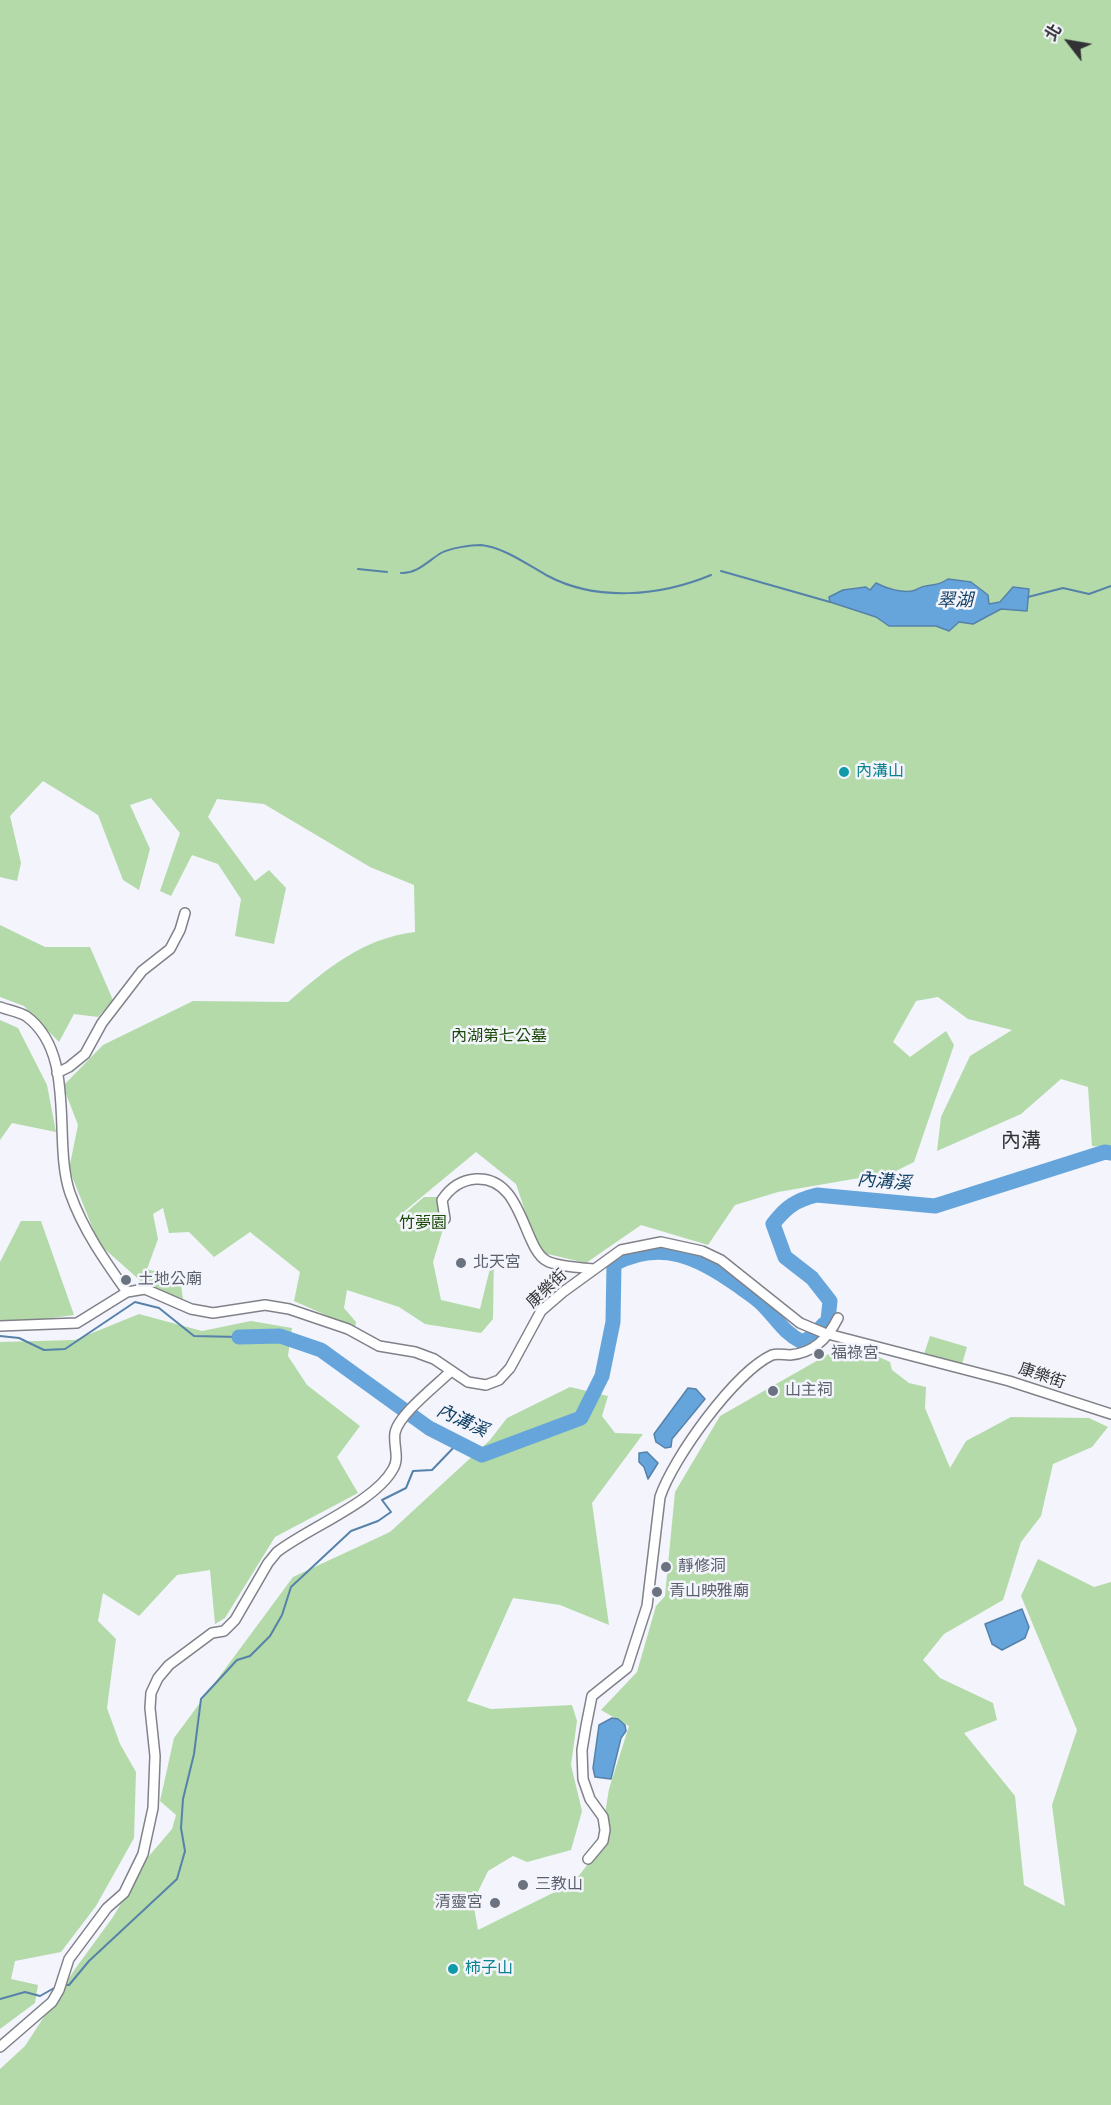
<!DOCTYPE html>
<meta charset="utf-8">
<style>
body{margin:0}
#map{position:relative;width:1111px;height:2105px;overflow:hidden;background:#f3f4fc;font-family:"Fira Sans Condensed","Noto Sans TC",sans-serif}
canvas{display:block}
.north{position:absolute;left:1039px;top:12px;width:60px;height:60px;-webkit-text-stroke:4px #f3f4fc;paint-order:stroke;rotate:301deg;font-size:16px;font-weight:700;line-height:24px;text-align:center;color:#323235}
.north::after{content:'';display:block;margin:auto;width:21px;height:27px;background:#323235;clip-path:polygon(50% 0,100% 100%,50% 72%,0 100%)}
</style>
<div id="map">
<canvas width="1111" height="2105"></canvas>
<div class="north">北</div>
</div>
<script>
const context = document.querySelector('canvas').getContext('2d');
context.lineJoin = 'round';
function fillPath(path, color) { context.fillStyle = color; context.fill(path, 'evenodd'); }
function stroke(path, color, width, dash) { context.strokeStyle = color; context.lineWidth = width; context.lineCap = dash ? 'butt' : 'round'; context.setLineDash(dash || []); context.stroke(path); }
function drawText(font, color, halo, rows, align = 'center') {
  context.font = font + ' "Fira Sans Condensed","Noto Sans TC",sans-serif'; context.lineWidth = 5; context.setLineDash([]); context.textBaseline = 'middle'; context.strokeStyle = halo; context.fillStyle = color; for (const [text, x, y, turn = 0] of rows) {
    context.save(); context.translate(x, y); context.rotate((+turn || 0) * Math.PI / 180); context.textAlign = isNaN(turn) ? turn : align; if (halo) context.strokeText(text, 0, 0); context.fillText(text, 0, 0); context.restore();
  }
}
fillPath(new Path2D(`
 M0,0H1111V1147L1092,1146L1088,1087L1061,1079L1021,1114L937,1151L941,1117L970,1056L1012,1030L968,1019L938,997L916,1001L893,1042L910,1057L946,1031L954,1045L914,1162L894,1172L778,1192L735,1205L708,1245L641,1225L586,1263L539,1252L516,1184L476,1152L395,1219L404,1227L402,1216L424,1197H438L444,1226L433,1262L441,1300L480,1309L494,1252L493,1319L481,1333L425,1324L399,1307L347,1290L344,1308L356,1322L355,1328L294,1301L300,1272L250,1232L214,1257L189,1232L169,1233L163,1208L153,1214L158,1239L147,1269L180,1278L183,1299L144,1284L99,1244L69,1169L78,1125L63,1086L103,1045L193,1001L288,1002C328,968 361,939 415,932L414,885L370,867L264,804L217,799L208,817L255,881L269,870L286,888L274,944L235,936L241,899L218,864L192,855L171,896L160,891L180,833L151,798L130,805L150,849L139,890L123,880L98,815L43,781L10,816L21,863L17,881L0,877Z
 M0,925L45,947H90L113,1000L98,1017L74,1014L59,1042L24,1006L0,997Z
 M0,1020L18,1028L47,1085L56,1132L12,1123L0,1140Z
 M21,1221H41L74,1315L15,1323H0V1262Z
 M139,1314L202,1331L251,1321L292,1328L288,1356L307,1385L360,1426L337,1457L358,1493L275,1537L225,1618L215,1624L210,1570L177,1575L139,1616L103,1593L98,1621L116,1639L107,1708L120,1744L136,1772L134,1838L96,1906L61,1952L15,1961L11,1979L38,1985L35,2003L0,2029V1342L75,1340Z
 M930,1336L967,1347L962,1364L924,1354Z
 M848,1343L890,1362L892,1370L909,1383L926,1387L925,1408L950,1468L966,1441L1011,1417L1089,1418L1108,1427L1092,1447L1053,1464L1041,1516L1021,1542L1003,1600L944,1634L923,1660L940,1678L993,1703L997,1720L964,1733L1015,1796L1024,1885L1065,1906L1052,1805L1077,1730L1021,1596L1038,1559L1094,1587L1111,1582V2105H0V2069L25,2046L75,1969L113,1917L149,1856L172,1829L176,1815L160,1801L174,1738L293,1577L390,1532L490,1440L507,1418L570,1387L608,1396L602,1416L615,1433L643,1434L592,1503L609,1625L560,1605L513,1598L467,1701L491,1709L572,1705L577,1721L571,1765L582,1811L571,1850L527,1862L513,1856L488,1871L473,1902L478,1930L573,1883L599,1850L609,1789L629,1726L601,1710L637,1672L656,1606L665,1596L675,1492L720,1416Z`), '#b3daa8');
const water = new Path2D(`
 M948,579L971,582L988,595L989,604L1000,602L1013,587L1029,589L1027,611L1001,609L973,624L959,622L949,631L936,626H889L876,617L830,602L829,597L843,590L866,587L870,590L876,583C885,588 902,593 912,591C917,590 921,586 926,586C936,584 939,585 948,579Z
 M688,1388L696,1389L705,1399L672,1439L671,1447L665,1448L656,1442L654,1434Z
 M647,1452L658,1463L648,1479L644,1467L639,1462V1453Z
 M1022,1609L1029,1627L1025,1638L1002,1650L992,1644L985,1624Z
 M612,1718L618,1719L625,1725L626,1731L621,1738L611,1779L595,1777L593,1768L599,1725Z`);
fillPath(water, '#66a5dc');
stroke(water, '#5682aa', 1.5);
stroke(new Path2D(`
 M358,569L387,572
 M721,571L830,602
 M401,573C417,574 428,561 441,553C450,548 471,545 481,545C503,547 528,565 548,576C597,602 661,596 711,575
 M1028,597L1063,588L1089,594L1111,586
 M0,1336L19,1338L44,1350L65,1349L135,1302L159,1308L194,1336L239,1337
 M65,1985H69L89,1961L177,1879L185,1851L181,1828L183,1799L194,1754L201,1699L237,1660L250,1656L270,1636L282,1615L291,1587L351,1531L378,1521L391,1512L382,1500L406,1488L413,1471L432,1470L458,1443
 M0,1999L25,1992L40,1996L56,1987`), '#5682aa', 2);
stroke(new Path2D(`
 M828,1320L830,1301L812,1278L785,1257L773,1224C786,1207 796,1200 817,1195L935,1206L1105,1152L1111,1153
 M239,1337L280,1336L321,1350L429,1428L482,1455L581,1418L602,1376L613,1322L614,1264C660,1239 698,1257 737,1285C745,1291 755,1297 762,1304C778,1320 782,1331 802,1342L812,1337L824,1324`), '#66a5dc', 15);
const minor = new Path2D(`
 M0,1007C8,1010 19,1012 26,1016C78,1054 52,1141 70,1193C83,1230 105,1261 127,1292
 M57,1073L69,1067L85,1054L102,1023L142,971L170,949L180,930L185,913
 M445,1219L442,1200C450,1188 460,1180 476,1179C523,1176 523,1249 547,1261C558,1267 579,1267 593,1269
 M0,1326L77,1323L127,1292L145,1289L191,1309L213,1313L265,1305L289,1309L348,1329L379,1346L415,1352L434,1359L468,1382L486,1385L499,1380L510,1368L541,1311L563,1292L621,1250L661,1242L702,1251L721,1260L800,1323L824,1333L1009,1381L1111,1414
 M588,1859L603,1841L605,1830L603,1817L590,1799L583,1779L582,1750L586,1726L592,1696L627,1668L647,1606L660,1497C673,1458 735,1372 772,1355C778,1353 784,1355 790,1355C814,1353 828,1338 838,1318
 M0,2047L52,2002L59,1990L69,1959L107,1908L124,1893L143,1854L153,1808L155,1756L150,1708L151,1693L158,1678L169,1665L212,1633L224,1631L235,1620L268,1563L277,1552C308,1528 375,1502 393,1469C400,1458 393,1445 395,1433C398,1415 437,1385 450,1372`);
stroke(minor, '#818289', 12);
stroke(minor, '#fff', 9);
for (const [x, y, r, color] of [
 [844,772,6,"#0f9aa8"],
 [461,1263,6,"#6b7280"],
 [126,1280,6,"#6b7280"],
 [819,1354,6,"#6b7280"],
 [773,1391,6,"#6b7280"],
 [666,1567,6,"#6b7280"],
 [657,1592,6,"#6b7280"],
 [523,1885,6,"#6b7280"],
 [495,1903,6,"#6b7280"],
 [453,1969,6,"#0f9aa8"]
]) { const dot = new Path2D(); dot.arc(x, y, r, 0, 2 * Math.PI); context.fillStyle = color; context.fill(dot); stroke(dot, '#f3f4fc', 2); }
drawText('16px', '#0d838f', '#f3f4fc', [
 ["內溝山",856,772],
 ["柿子山",465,1969]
], 'left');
drawText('16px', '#1a4906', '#f3f4fc', [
 ["內湖第七公墓",499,1037],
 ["竹夢園",423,1224]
]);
drawText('16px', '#5b616d', '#f3f4fc', [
 ["北天宮",473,1263],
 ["土地公廟",138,1280],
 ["福祿宮",831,1354],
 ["山主祠",785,1391],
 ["靜修洞",678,1567],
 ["青山映雅廟",669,1592],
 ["三教山",535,1885],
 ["清靈宮",483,1903,"right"]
], 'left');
drawText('16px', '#323235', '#f3f4fc', [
 ["康樂街",547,1289,-43],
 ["康樂街",1042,1376,19]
]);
drawText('italic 18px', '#114065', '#f3f4fc', [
 ["翠湖",955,601],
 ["內溝溪",884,1182,5],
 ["內溝溪",462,1421,25]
]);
drawText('20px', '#323235', '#f3f4fc', [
 ["內溝",1021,1141]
]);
</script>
